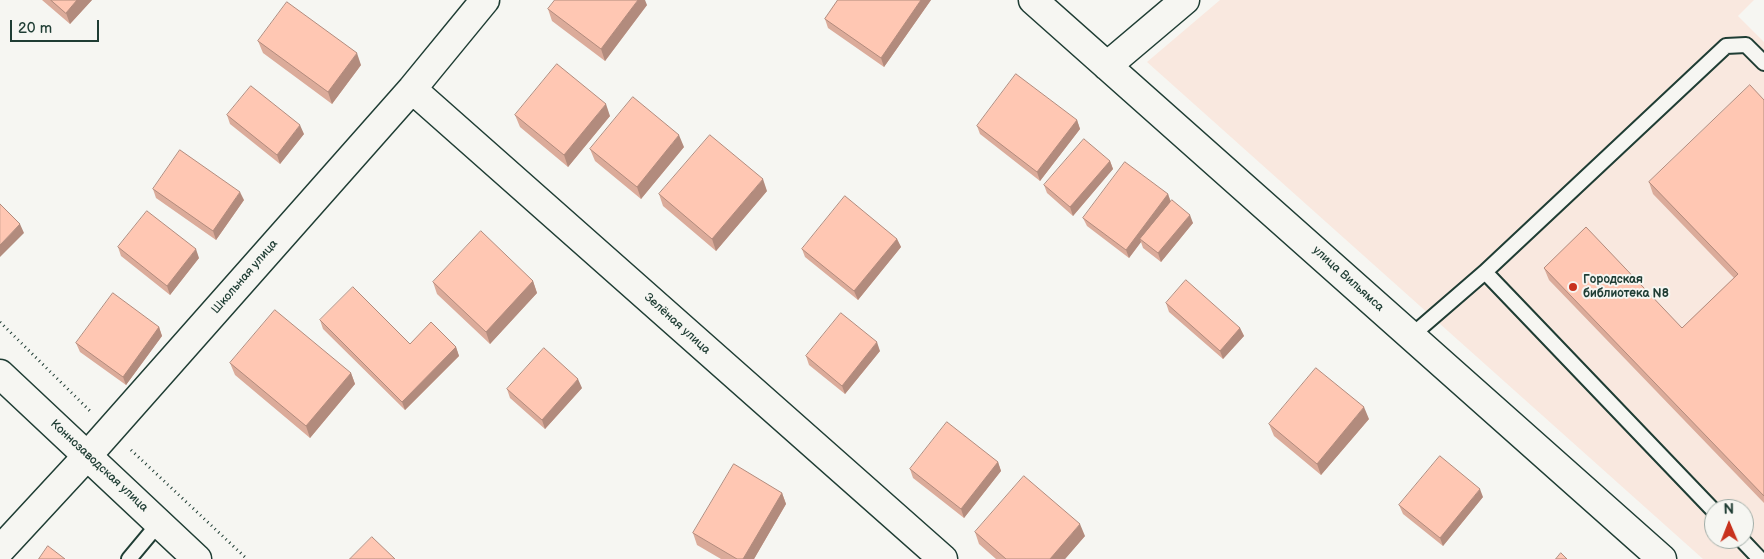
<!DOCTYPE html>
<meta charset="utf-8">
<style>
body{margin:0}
#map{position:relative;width:1764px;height:559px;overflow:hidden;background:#f6f6f2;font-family:"Balsamiq Sans",sans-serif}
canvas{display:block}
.north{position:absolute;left:1704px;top:499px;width:50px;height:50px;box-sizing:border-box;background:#f6f6f2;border:1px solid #a0aca6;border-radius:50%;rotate:359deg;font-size:14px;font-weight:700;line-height:20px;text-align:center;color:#1f3d34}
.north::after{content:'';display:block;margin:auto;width:18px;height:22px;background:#c8321e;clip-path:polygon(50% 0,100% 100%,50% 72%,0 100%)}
.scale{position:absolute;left:10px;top:20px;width:89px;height:22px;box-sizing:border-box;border:2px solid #1f3d34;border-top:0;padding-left:6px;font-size:15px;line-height:18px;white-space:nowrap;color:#1f3d34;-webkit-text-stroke:4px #f6f6f2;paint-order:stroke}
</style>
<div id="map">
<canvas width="1764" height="559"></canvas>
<div class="north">N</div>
<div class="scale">20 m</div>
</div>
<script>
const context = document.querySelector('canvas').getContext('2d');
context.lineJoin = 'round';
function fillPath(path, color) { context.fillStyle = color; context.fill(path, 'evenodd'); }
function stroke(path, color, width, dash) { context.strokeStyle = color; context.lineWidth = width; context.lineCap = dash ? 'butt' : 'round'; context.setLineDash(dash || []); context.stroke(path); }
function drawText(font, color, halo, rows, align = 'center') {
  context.font = font + ' "Balsamiq Sans",sans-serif'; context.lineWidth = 4; context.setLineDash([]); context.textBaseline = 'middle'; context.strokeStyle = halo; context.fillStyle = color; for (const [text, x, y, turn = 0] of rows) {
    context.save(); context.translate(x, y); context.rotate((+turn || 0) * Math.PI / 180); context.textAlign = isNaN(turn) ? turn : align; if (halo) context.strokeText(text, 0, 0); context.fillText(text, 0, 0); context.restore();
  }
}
fillPath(new Path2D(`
 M1220,0H1754L1738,16L1764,42V559H1703L1147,62ZM1714,509H1744V539H1714Z`), '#f9e8df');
const service = new Path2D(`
 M1485,272L1726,46L1746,45L1764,63
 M1411,336L1485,272L1714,511
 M1741,539L1760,559
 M129,559L159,523`);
const minor = new Path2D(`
 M1033,0L1662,559
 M1107,66L1185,0
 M412,89L943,559
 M0,550L88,455L412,89L485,0`);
const secondary = new Path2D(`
 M0,374L197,559`);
stroke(service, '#1f3d34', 18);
stroke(minor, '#1f3d34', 31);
stroke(secondary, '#1f3d34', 31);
stroke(new Path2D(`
 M0,322L90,411
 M131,450L247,559`), '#1f3d34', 3, [1, 4]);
stroke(service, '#f6f6f2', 14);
stroke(minor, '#f6f6f2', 28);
stroke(secondary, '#f6f6f2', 28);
fillPath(new Path2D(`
 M42,0H92L70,24Z
 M838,0H931L884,67L828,28L825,19Z
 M647,5L605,61L552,21L548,9Z
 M258,41L361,65L332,104L263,53Z
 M1764,100V503L1549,280L1544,268L1682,328L1734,278L1653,194L1649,182Z
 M227,115L304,134L280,164L230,124Z
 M515,115L610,116L568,167L520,127Z
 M1077,120L1080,129L1040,181L980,134L977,126Z
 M684,147L641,199L595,161L590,149Z
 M1110,161L1113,169L1073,216L1047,193L1044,185Z
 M153,189L244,200L216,240L156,198Z
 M767,191L716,251L663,206L659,194Z
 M1168,194L1171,202L1193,223L1161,262L1143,248L1141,242L1129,258L1087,226L1083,218Z
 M897,239L901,247L858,300L805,257L802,249Z
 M118,247L199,258L170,295L121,256Z
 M533,281L537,293L490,344L437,294L433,282Z
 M1166,303L1240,328L1244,336L1223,359L1169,312Z
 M320,320L410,344L456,347L459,356L405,410L323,329Z
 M159,327L162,336L126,385L80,352L76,343Z
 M880,351L845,394L809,365L806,356Z
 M230,363L351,373L355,384L310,438L235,375Z
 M582,388L545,429L510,398L507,389Z
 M1369,419L1321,475L1274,436L1269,424Z
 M998,462L1001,471L964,518L913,478L910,469Z
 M782,493L786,504L754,559H721L697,545L693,533Z
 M1483,497L1443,546L1403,514L1399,505Z
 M975,532L1085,536L1065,559H996L979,544Z`), '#dbab9a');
fillPath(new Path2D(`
 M77,0H92L70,24L66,13Z
 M638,0H645L647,5L605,61L601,49Z
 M921,0H931L884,67L881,58Z
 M357,53L361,65L332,104L328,92Z
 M606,104L610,116L568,167L564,155Z
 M1077,120L1080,129L1040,181L1037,172Z
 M300,125L304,134L280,164L277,155Z
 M679,135L684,147L641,199L637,187Z
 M1110,161L1113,169L1073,216L1070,207Z
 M763,179L767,191L716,251L712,239Z
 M240,192L244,200L216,240L213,231Z
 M1168,194L1171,203L1140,239L1141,242L1129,258L1126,250Z
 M1190,215L1193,223L1161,262L1158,253Z
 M20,224L24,233L0,257V245Z
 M897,239L901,247L858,300L854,291Z
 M196,249L199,258L170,295L167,286Z
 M533,281L537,293L490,344L486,332Z
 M159,327L162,336L126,385L123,377Z
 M1240,328L1244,336L1223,359L1220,351Z
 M877,342L880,351L845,394L842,386Z
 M456,347L459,356L405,410L402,402Z
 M351,373L355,384L310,438L306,426Z
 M578,379L582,388L545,429L542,420Z
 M1364,407L1369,419L1321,475L1317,464Z
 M998,462L1001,471L964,518L961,509Z
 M1480,489L1483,497L1443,546L1440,538Z
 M782,493L786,504L754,559H743Z
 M1080,524L1085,536L1065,559H1050Z`), '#b28b7d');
const building = new Path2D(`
 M51,0H77L66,13Z
 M555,0H638L601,49L548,9Z
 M838,0H921L881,58L825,19Z
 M287,2L357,53L328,92L258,41Z
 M557,64L606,104L564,155L515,115Z
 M1016,74L1077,120L1037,172L977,126Z
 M1750,85L1764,100V496L1544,268L1586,227L1682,328L1738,274L1649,182Z
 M251,86L300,125L277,155L227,115Z
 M633,97L679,135L637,187L590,149Z
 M710,135L763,179L712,239L659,194Z
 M1084,139L1110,161L1070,207L1044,185Z
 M180,150L240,192L213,231L153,189Z
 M1125,162L1168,194L1126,250L1083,218Z
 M845,196L897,239L854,291L802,249Z
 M1172,200L1190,215L1158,253L1140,239Z
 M0,204L20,224L0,245Z
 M147,211L196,249L167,286L118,247Z
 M481,231L533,281L486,332L433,282Z
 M1186,280L1240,328L1220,351L1166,303Z
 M353,287L410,344L431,322L456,347L402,402L320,320Z
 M113,293L159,327L123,377L76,343Z
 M275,310L351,373L306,426L230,363Z
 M841,313L877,342L842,386L806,356Z
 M544,348L578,379L542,420L507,389Z
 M1316,368L1364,407L1317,464L1269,424Z
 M947,422L998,462L961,509L910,469Z
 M1440,456L1480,489L1440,538L1399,505Z
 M734,464L782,493L743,559H737L693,533Z
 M1024,476L1080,524L1050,559H1006L975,532Z
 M372,537L395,559H350Z
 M48,546L65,559H39Z
 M1561,553L1567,559H1556Z`);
fillPath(building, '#ffc7b3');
stroke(building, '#b28b7d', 1);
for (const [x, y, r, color] of [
 [1573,287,5,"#c8321e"]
]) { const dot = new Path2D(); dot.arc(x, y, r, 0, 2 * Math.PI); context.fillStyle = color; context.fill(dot); stroke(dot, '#f6f6f2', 2); }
drawText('12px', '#1f3d34', '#f6f6f2', [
 ["Школьная улица",245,277,-49],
 ["улица Вильямса",1348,279,42],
 ["Зелёная улица",677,324,42],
 ["Коннозаводская улица",99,466,43]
]);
drawText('bold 12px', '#1f3d34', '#f6f6f2', [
 ["Городская",1583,280],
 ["библиотека N8",1583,294]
], 'left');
</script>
